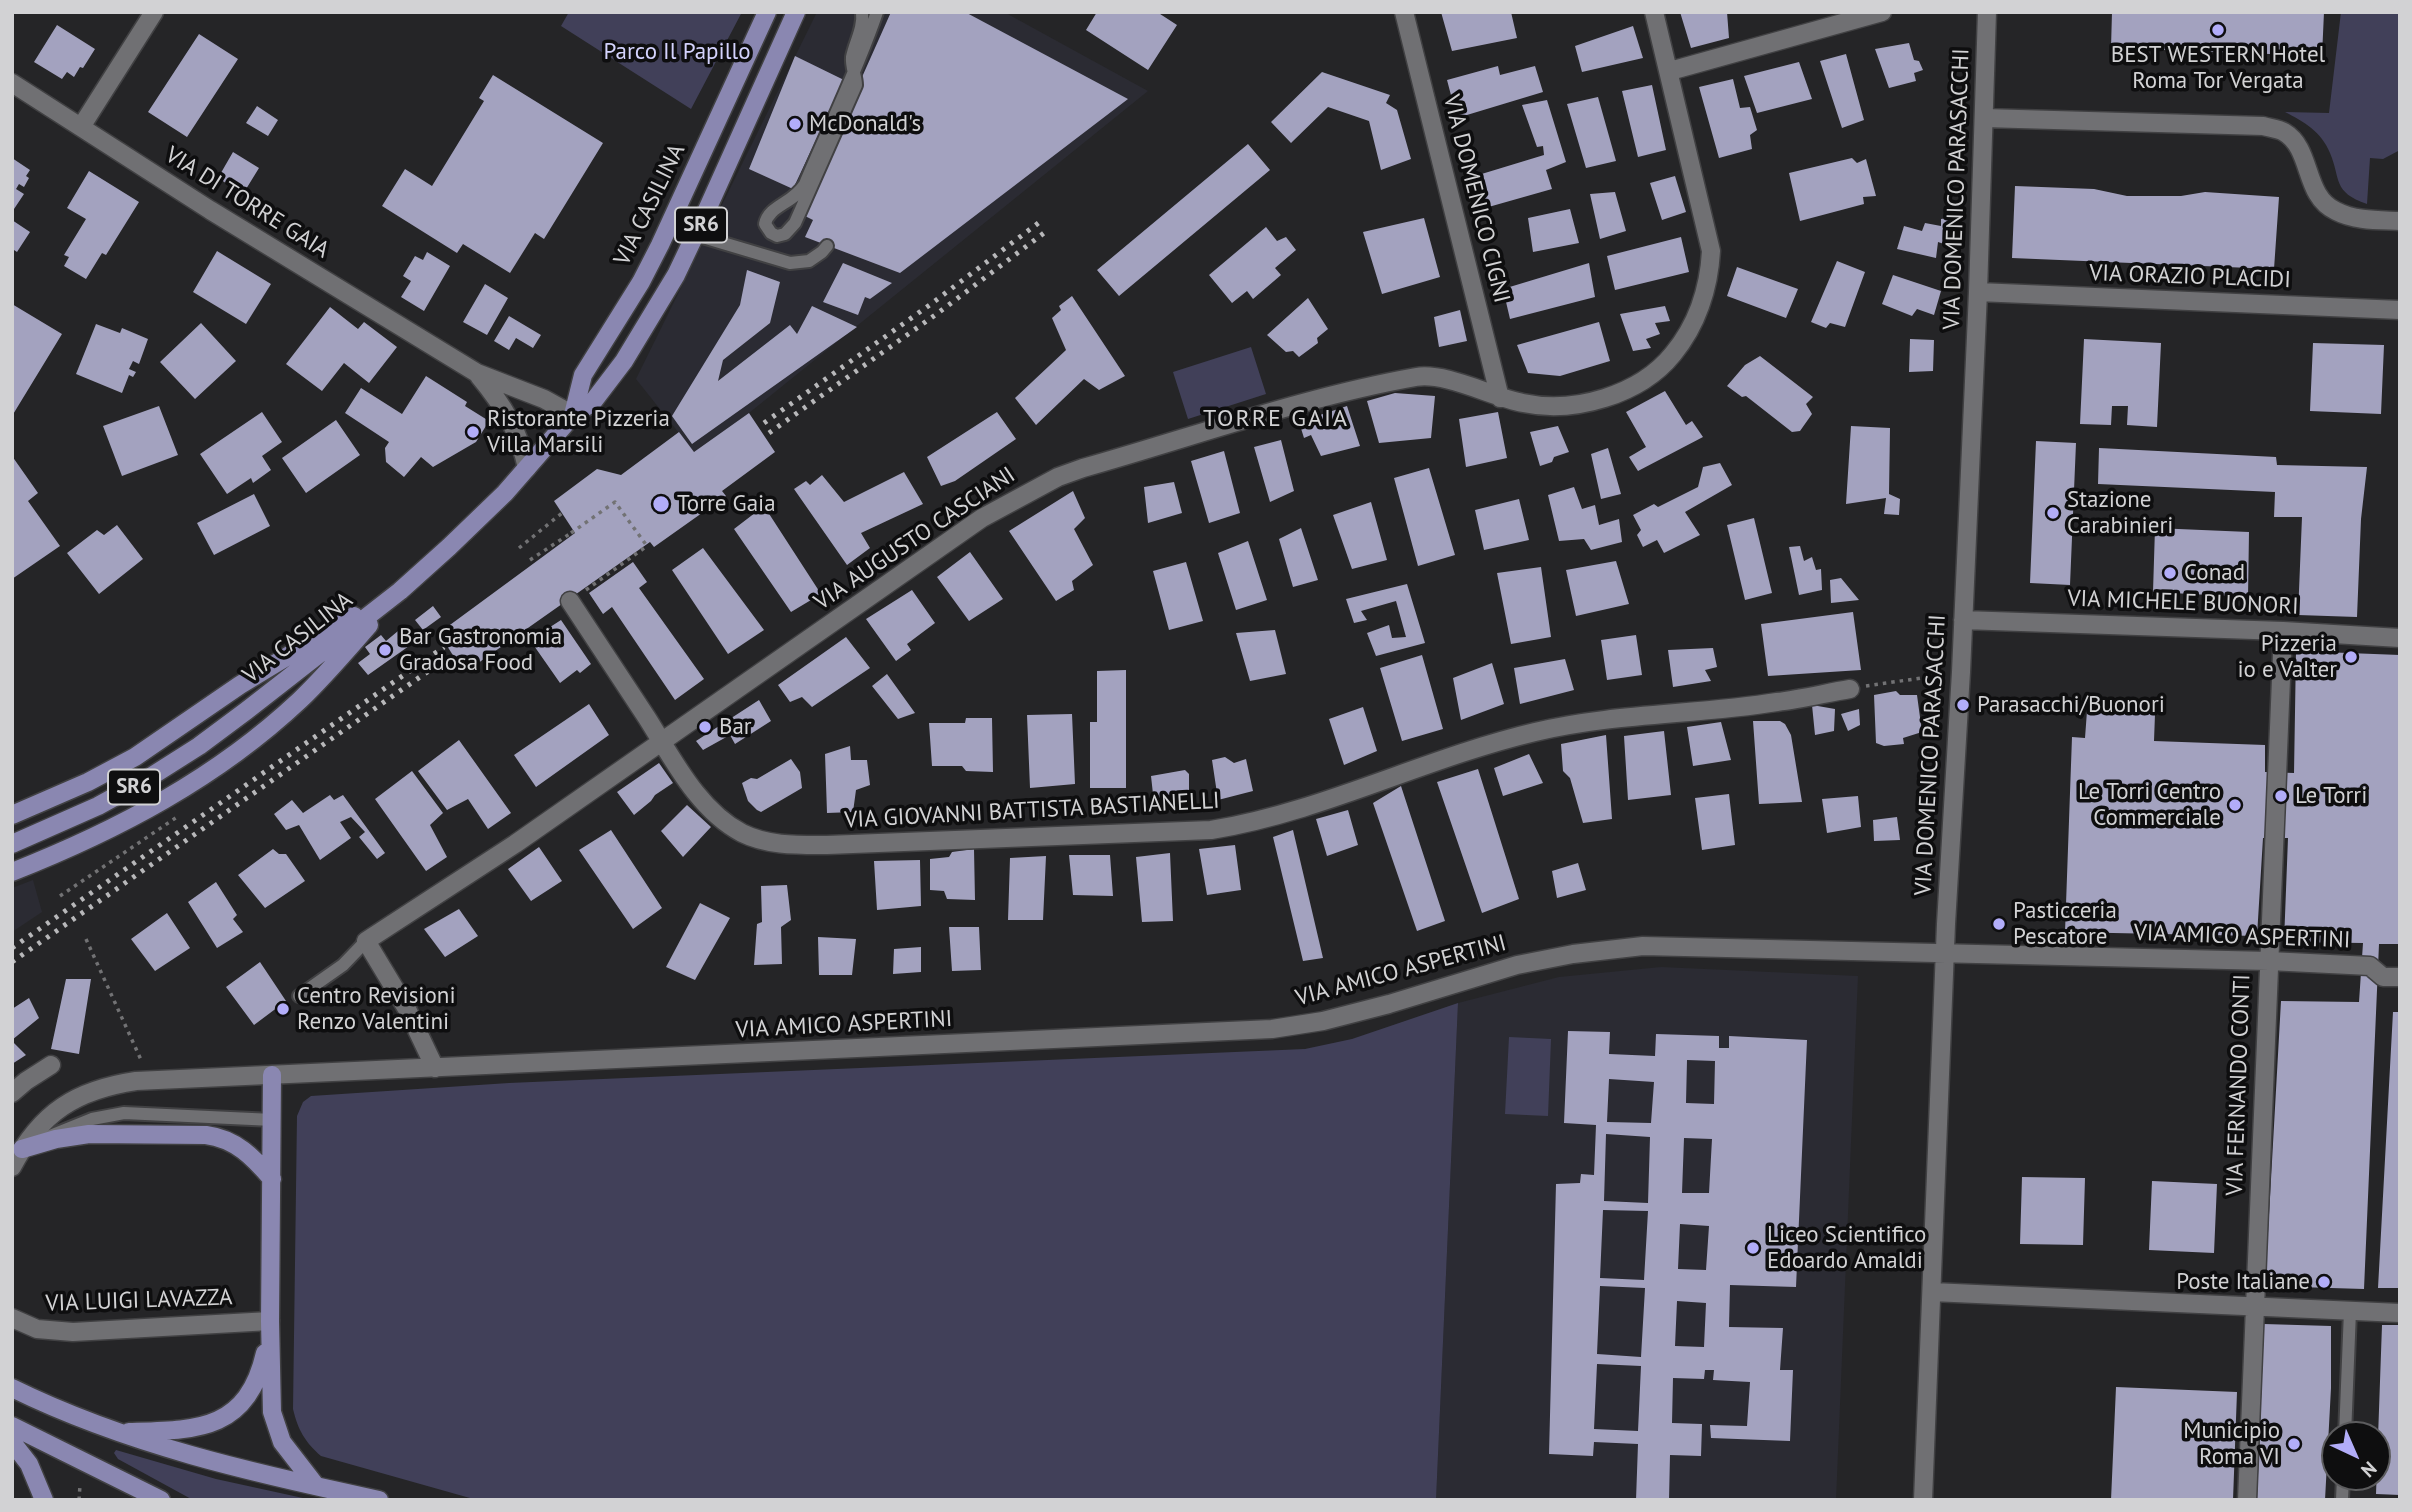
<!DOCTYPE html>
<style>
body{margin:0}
#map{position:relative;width:2412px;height:1512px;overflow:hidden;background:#252527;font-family:"PT Sans",sans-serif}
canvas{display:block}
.frame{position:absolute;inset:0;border:14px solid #d2d2d4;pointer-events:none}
.north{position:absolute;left:2321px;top:1421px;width:70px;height:70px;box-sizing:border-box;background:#0e0e0f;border:2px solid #5c5c5e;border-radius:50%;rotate:136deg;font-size:19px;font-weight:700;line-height:28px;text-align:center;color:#d2d2d4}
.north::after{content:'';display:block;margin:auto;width:24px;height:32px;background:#b2adf9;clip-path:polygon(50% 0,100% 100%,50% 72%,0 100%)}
</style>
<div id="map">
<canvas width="2412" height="1512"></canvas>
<div class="frame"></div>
<div class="north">N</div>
</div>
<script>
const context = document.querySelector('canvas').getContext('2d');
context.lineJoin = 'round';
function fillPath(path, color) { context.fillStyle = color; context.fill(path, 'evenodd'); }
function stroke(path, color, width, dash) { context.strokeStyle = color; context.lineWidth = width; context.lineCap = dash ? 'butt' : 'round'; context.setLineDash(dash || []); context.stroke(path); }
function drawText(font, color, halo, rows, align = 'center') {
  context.font = font + ' "PT Sans",sans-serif'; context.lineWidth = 7; context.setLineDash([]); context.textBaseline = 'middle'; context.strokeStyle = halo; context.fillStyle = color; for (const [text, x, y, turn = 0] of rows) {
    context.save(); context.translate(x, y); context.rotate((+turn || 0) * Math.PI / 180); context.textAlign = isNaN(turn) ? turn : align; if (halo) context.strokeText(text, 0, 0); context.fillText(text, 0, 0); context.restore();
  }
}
fillPath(new Path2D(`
 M817,12H1004L1148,91L749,413L694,452L636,379Z
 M33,880L42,912L12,932V888Z
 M1661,967L1858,976L1836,1500H1436L1458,1003L1559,977Z`), '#2b2b33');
fillPath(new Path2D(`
 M569,12H742L691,109L561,26Z
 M2341,12H2400V150L2383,159L2370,158L2367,204C2332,192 2341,179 2330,153C2321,131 2304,122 2285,112L2329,113Z
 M1251,347L1266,394L1188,419L1173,372Z
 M1458,1003L1436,1500H477L321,1456C305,1442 298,1430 293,1409L297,1116L303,1102L311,1096L509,1083L1305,1049L1352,1039Z
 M1509,1037L1551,1039L1548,1116L1505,1114Z
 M116,1450L216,1479L312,1500H193L118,1459L114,1453Z`), '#414059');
fillPath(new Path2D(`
 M891,12H965L1128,99L900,273L805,237L813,220L801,214Z
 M1097,12H1157L1177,25L1148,70L1086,30Z
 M1441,12H1511L1517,38L1452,51Z
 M1680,12H1727L1729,38L1691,48Z
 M2112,12H2324L2322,56L2111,48Z
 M57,25L95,49L83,68L80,67L74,77L67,72L62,79L34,62Z
 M1633,26L1643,58L1582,72L1575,46Z
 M199,34L238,59L187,137L148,112Z
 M1909,43L1914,60L1919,61L1923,70L1914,73L1916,81L1889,88L1875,49Z
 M1846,54L1864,120L1842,128L1820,61Z
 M795,56L844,80L793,189L749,169Z
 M1799,62L1812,99L1757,113L1744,76Z
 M1498,66L1500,75L1535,66L1543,92L1457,118L1447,80Z
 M1322,72L1390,95L1386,103L1397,110L1411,159L1381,170L1369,121L1328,107L1291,143L1271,122Z
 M493,75L603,143L544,239L535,233L510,273L463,244L457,253L382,206L405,169L432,186L484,101L479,98Z
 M1733,79L1740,108L1750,107L1757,130L1750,135L1752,149L1719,158L1699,87Z
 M1652,85L1666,150L1638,157L1622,91Z
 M1598,97L1616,161L1586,168L1567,104Z
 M1547,100L1566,162L1546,170L1552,189L1485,208L1475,176L1544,155L1543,146L1537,147L1522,105Z
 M257,106L278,120L268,136L246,123Z
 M1248,144L1270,170L1119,296L1097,270Z
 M233,152L259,168L243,194L218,178Z
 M12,158L30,170L26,176L29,178L24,187L19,184L16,189L24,194L12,212Z
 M1852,158L1857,163L1866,159L1876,196L1863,197L1864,204L1800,221L1789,173Z
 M89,171L139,202L106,255L102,253L86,279L64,266L69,257L64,255L86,219L67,208Z
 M1675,176L1686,212L1662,220L1650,183Z
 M2015,186L2094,189L2127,196H2181L2205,192L2279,197L2274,269L2012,258Z
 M1615,192L1626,231L1600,239L1590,194Z
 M1570,209L1579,243L1533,252L1528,218Z
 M1424,218L1440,277L1382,294L1363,232Z
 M1948,218L1947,245L1938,242L1936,258L1897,249L1904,226L1922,231L1925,223L1941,226V219Z
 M12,220L30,232L17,252L14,250L12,254Z
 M1266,227L1277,241L1286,237L1296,250L1275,268L1281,275L1253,299L1247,291L1232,303L1209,275Z
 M1681,237L1689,272L1615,290L1607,256Z
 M217,251L271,284L246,324L193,292Z
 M427,252L450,266L424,311L401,297L411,281L403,276L415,256L423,260Z
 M1837,261L1865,272L1845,327L1830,323L1826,328L1811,322Z
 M843,263L892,283L870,299L865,297L858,315L823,302Z
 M1589,263L1595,297L1510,319L1503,289Z
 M1737,267L1798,289L1786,318L1727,296Z
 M747,270L780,282L770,323L723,360L718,381L790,325L797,334L812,306L857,327L692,444L672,416L740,305Z
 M1893,275L1941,291L1934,315L1917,309L1912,316L1882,304Z
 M485,284L508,298L487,335L463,322Z
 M1072,296L1125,376L1099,390L1084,379L1036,425L1015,398L1066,350L1052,318L1061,310L1059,306Z
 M1308,298L1328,329L1317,338L1318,343L1299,357L1293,351L1286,352L1267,335Z
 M12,304L62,334L12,416Z
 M1665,306L1670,321L1655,323L1660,334L1646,339L1651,348L1633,351L1620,314Z
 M330,307L358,329L364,322L397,347L369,383L344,363L322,391L286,364Z
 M1460,310L1467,341L1439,347L1434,317Z
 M509,316L541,335L533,348L516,338L509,350L494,341Z
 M1599,322L1610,361L1560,376L1528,373L1517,345Z
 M201,323L236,361L195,399L160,362Z
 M96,324L120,333L122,328L148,339L139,364L133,361L129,369L136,372L133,377L129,375L122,393L76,374Z
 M1910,339L1934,340L1933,371L1909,372Z
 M2084,339L2161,343L2157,427L2127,425L2128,406H2112L2111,425L2080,424Z
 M2313,343L2384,345L2381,414L2310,411Z
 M1760,356L1813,397L1806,404L1812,414L1800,431L1792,432L1746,396L1742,397L1727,386L1745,365Z
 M426,376L467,402L465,406L489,421L476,442L433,467L421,457L404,477L386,462L385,448L389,442L345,413L361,388L402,414Z
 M1665,391L1686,425L1692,421L1703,437L1638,471L1629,457L1646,447L1626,412Z
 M1395,393L1435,396L1431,438L1379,443L1367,401Z
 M159,406L178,455L122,476L103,426Z
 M1347,406L1360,446L1321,456L1311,435L1304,438L1299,422Z
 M262,412L282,442L262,456L271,470L253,483L251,478L227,494L200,454Z
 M997,412L1016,439L955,481L941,486L927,457Z
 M1498,412L1507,458L1466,467L1459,419Z
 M749,413L775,452L722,491L726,496L654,547L650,542L464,673L439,633L575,533L554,501L597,469L621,475L679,432L694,452Z
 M336,420L360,455L306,493L282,458Z
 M1558,426L1569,452L1554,457L1552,462L1540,466L1530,432Z
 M1851,426L1890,428L1889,494L1900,499L1899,515L1884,514L1886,498L1846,504Z
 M1281,440L1294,491L1270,502L1254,447Z
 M2036,441L2076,443L2070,585L2030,583Z
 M1608,448L1621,494L1601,499L1591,454Z
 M2099,448L2276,457L2277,465L2367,467L2361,519L2357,617L2298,615L2302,517H2274L2275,492L2098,484Z
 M1224,451L1240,513L1209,523L1191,461Z
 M12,456L38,493L28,501L60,546L12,579Z
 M1720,463L1732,485L1685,512L1700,535L1664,553L1657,540L1643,547L1637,535L1641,530L1633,515L1654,504L1658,507L1698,487L1703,467Z
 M1429,468L1455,555L1418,566L1394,478Z
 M904,472L923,504L861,533L870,548L847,565L794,489L806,481L810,485L822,475L844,502Z
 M1174,482L1182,513L1148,523L1144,487Z
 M1574,487L1582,509L1595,505L1599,525L1619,519L1622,542L1591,550L1584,539L1559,541L1548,495Z
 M1073,491L1085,518L1074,529L1093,565L1072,581L1074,590L1056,601L1009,531Z
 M254,494L270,526L214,555L197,523Z
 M1519,499L1529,540L1484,550L1475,510Z
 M1371,502L1387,560L1352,569L1333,515Z
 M764,506L821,594L791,612L734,529Z
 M1754,518L1772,593L1745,600L1727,525Z
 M117,525L143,559L99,594L67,553L97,530L104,535Z
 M1301,528L1318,580L1293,587L1279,539Z
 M2155,528L2249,532L2248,597L2153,592Z
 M1248,541L1267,600L1236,610L1218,553Z
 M1800,546L1804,561L1812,557L1816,570L1821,569L1822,590L1799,595L1789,547Z
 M703,548L764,630L728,654L672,570Z
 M970,552L1003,599L969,621L937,577Z
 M1616,561L1629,604L1576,616L1566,570Z
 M633,562L647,582L639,588L704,679L675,700L612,607L603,614L589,593Z
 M1186,562L1203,621L1169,630L1153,571Z
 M1541,567L1551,637L1511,644L1497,573Z
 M1841,578L1859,600L1831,603L1830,580Z
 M1407,584L1425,643L1376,656L1367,633L1389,625L1392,638L1406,637L1396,601L1361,611L1367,620L1354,623L1346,599Z
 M912,590L935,623L907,644L911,650L896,661L866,619Z
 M433,606L441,617L423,630L415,620Z
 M1853,612L1861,670L1768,676L1761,624Z
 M561,620L591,664L580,673L577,670L560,683L530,640Z
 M1275,630L1286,674L1250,681L1236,633Z
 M398,631L409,646L368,675L358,663L370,654L365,647L381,635L386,641Z
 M1636,635L1642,675L1607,680L1601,640Z
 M846,637L870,668L812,707L802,697L790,702L778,685Z
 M1713,648L1717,667L1705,670L1711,681L1673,687L1668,650Z
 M2296,651L2400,655V944H2379L2364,1289L2265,1286L2281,1001L2359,1002L2363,943L2284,942L2288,838H2263L2257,936L2065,932L2072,737L2085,738L2087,711L2155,714L2154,741L2265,745V772L2294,773Z
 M1422,655L1443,729L1402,741L1380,668Z
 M1565,659L1574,690L1520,704L1514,668Z
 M1492,663L1504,704L1461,720L1453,678Z
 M1126,670V788H1090V722H1097V671Z
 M887,674L915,713L898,719L872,686Z
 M1896,691L1900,695H1917L1922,732L1903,738L1904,744L1884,746L1876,743L1874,695Z
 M759,700L771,721L735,744L730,735L703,750L696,741Z
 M589,704L609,735L536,787L514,755Z
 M1812,705L1835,709L1834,731L1815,735Z
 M1363,707L1377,751L1344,765L1329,719Z
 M1859,709L1860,725L1848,731L1841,714Z
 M1072,714L1075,784L1030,788L1027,715Z
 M966,718H992L993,772L966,771L962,766H932L929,723H965Z
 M1753,721H1780L1785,724L1791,735L1802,802L1759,804Z
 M1721,722L1731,760L1693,766L1687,727Z
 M1664,731L1671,795L1628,800L1624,736Z
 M1606,735L1612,819L1583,823L1570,778L1563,771L1561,744Z
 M459,740L511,813L488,829L468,799L447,810L418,771Z
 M850,746L851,760H867L870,785L856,790L853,812L827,813L825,754Z
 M1529,754L1543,783L1503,796L1494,768Z
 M1225,757L1234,763L1246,759L1253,791L1218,800L1212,760Z
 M791,759L800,772L802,788L761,812L757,810L748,801L742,783L751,778L757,779Z
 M659,763L673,783L655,795L651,801L634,815L617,792Z
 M1478,769L1519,899L1482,913L1437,782Z
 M1185,770L1189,774V799L1154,803L1151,776Z
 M412,771L443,813L430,825L447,857L426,871L375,799Z
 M1401,786L1445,921L1417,931L1373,803Z
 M1729,794L1735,845L1702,850L1695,798Z
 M330,795L334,800L343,795L385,853L377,859L359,837L365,832L351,817L340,822L351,838L320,860L299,825L286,830L274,814L292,800L303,813Z
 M1858,796L1861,827L1827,833L1822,799Z
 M687,805L711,827L683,857L661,831Z
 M1348,810L1358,845L1327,856L1316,819Z
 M1897,817L1900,840L1874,841L1873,820Z
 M611,830L662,908L633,929L579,850Z
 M1293,830L1323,958L1303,961L1273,837Z
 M1235,845L1241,890L1207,895L1199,849Z
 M539,847L562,881L531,901L508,869Z
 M273,849L279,854H286L305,881L265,908L238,875Z
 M974,849L975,900L947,899L944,891L930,890V859L949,857L952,852Z
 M1170,853L1173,921L1142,922L1136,857Z
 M1069,855H1110L1113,896L1073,895Z
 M1046,856L1043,920H1008L1010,858Z
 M920,860L921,906L877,910L874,861Z
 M1578,863L1586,890L1557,898L1552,871Z
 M216,882L237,915L233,919L243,932L217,948L188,902Z
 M787,885L791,920L781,927L782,964L754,965L757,924L762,922L761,886Z
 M700,903L730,918L695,980L666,967Z
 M459,909L478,936L445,957L424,929Z
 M167,913L190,948L155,971L131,939Z
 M949,927H979L981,970L952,971Z
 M818,937L856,939L852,975H819Z
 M921,947V972L893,974L894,949Z
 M260,962L286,1001L254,1025L226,987Z
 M66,979H91L79,1054L51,1049Z
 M29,998L39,1018L12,1040V1009Z
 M2393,1012H2400V1288H2378Z
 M1568,1031L1610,1032L1609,1054L1655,1056L1656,1034L1719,1036V1048H1729V1036L1807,1040L1796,1287L1730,1285L1729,1327L1783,1328L1780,1370H1793L1790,1441L1711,1438L1710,1425L1747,1426L1750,1382L1713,1380L1714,1370H1705L1704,1379L1673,1378L1672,1423L1702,1424L1701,1456L1670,1455L1669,1500H1636L1638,1444L1594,1442L1593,1456L1549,1454L1556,1184L1580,1183L1581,1174L1594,1175L1596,1125L1564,1123ZM1687,1060L1715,1061L1714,1104L1686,1103ZM1609,1079L1654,1082L1651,1123L1607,1122ZM1606,1134L1650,1137L1648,1203L1604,1201ZM1684,1138L1712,1139L1709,1193H1682ZM1603,1210L1648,1211L1644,1280L1600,1278ZM1680,1224L1709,1226L1706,1270L1678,1269ZM1600,1286L1645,1288L1641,1357L1597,1354ZM1677,1301L1706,1303L1704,1347L1675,1346ZM1597,1364L1641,1366L1638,1431L1594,1429Z
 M12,1041L26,1055L12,1064Z
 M2022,1177L2085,1178L2083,1245L2020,1244Z
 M2152,1181L2217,1184L2214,1253L2149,1250Z
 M2264,1324L2331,1326V1388L2325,1500H2257Z
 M2382,1325H2400V1495L2376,1494Z
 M2116,1387L2237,1392L2233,1500H2111Z`), '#a3a2bf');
const lane = new Path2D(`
 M862,12C864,28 855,42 852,57C851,67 856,76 856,85L795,223L785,234L777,236L771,233L765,224C769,205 793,204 805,184C829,127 857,71 877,12
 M696,235L790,263L809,261L822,252L827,246
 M299,996L343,965L366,941
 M50,1136L92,1119L124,1113L273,1120
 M2345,1435L2350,1311
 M2342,1500L2343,1477`);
const street = new Path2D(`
 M1404,12L1500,398
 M1670,71L1882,12
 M12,83L210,210L477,373L544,399L573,415
 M1984,118L2263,126C2270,128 2279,129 2284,132C2313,149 2303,196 2336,211C2355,221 2379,220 2400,221
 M81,127L154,12
 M1978,292L2400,310
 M479,376C503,405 519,431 527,468
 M570,601C596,640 621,679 647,718C673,759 698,810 742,833C768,846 798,845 827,845L1211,830C1322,812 1425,758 1535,732C1614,713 1697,715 1777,702C1802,699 1826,693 1850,689
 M1963,620L2283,631L2400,638
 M435,1068L407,1009L366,941L515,844L982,518L1058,477L1083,468C1193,437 1303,397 1416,377C1446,372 1492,397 1523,403C1574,414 1640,395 1673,354C1697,325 1709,288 1711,251L1654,12
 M12,1093L26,1081L51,1065
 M12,1167C41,1112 76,1090 136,1081L1272,1029L1323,1021L1389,1004L1517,965L1573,954L1643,946L2269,961L2370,966L2383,977H2400
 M1932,1292L2400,1313
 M12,1318L37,1329L73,1332L270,1321
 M1923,1500L1946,924L1961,672L1978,292L1987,12
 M2247,1500L2283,631`);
const primary = new Path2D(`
 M573,415L583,375L641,282L660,245L767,12
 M12,815L88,782L135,757L240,685L354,616
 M12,844L98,806L147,779L199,746L246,711L400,591L449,547L505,493L573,415L592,403L624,361L676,275L706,212L796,12
 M12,872C118,830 217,778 300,700C325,676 347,650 369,625
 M272,1075L270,1321L272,1412L282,1442L316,1486
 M22,1149L56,1139L89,1134L206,1135C236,1139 253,1157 272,1179
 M12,1388C128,1445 253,1473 379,1500
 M12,1426L161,1500
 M129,1432C195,1430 247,1432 265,1353
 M12,1442L29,1464L44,1500`);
stroke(lane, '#414143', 16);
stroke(street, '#414143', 21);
stroke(primary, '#414143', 21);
stroke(new Path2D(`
 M519,548L562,513
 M530,560L571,533
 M586,590L647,546
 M1866,686L1942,675
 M60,896L177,817
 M86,939L142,1062
 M79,1500L80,1485`), '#727274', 3.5, [3.5, 5]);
stroke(lane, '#707073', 12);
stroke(street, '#707073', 18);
stroke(primary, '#8a87b1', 18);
stroke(new Path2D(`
 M764,423L931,304L1041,221
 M769,433L938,313L1048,230
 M12,948L444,647
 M12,962L450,656`), '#b8b8ba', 5, [3.5, 7]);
stroke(new Path2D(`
 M571,533L615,502L647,546`), '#727274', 3.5, [3.5, 5]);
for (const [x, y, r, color] of [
 [2218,30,7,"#b2adf9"],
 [795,124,7,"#b2adf9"],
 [473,432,7,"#b2adf9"],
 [661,504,9,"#b2adf9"],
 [2053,513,7,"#b2adf9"],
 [2170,573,7,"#b2adf9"],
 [385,650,7,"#b2adf9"],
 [2351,657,7,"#b2adf9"],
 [1963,705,7,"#b2adf9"],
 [705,727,7,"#b2adf9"],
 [2281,796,7,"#b2adf9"],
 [2235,805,7,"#b2adf9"],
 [1999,924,7,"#b2adf9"],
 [283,1009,7,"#b2adf9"],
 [1753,1248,7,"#b2adf9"],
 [2324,1282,7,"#b2adf9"],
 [2294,1444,7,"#b2adf9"]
]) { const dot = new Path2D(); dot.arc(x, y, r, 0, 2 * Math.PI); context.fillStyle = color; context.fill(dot); stroke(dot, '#0e0e0f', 2.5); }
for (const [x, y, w] of [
 [701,225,52],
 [134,787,52]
]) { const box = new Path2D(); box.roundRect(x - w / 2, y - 17.5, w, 35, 5); context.fillStyle = '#0e0e0f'; context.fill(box); stroke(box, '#d2d2d4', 2); }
drawText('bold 21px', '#d2d2d4', null, [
 ["SR6",701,225],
 ["SR6",134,787]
]);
drawText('23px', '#d4d3fd', '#0e0e0f', [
 ["Parco Il Papillo",677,52]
]);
drawText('23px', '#d2d2d4', '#0e0e0f', [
 ["BEST WESTERN Hotel",2218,55,"center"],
 ["Roma Tor Vergata",2218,81,"center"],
 ["McDonald's",809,124],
 ["Ristorante Pizzeria",487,419],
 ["Villa Marsili",487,445],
 ["Stazione",2067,500],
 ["Carabinieri",2067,526],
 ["Torre Gaia",677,504],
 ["Conad",2184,573],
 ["Bar Gastronomia",399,637],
 ["Gradosa Food",399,663],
 ["Pizzeria",2337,644,"right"],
 ["io e Valter",2337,670,"right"],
 ["Parasacchi/Buonori",1977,705],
 ["Bar",719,727],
 ["Le Torri Centro",2221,792,"right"],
 ["Commerciale",2221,818,"right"],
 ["Le Torri",2295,796],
 ["Pasticceria",2013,911],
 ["Pescatore",2013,937],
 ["Centro Revisioni",297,996],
 ["Renzo Valentini",297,1022],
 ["Liceo Scientifico",1767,1235],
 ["Edoardo Amaldi",1767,1261],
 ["Poste Italiane",2310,1282,"right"],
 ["Municipio",2280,1431,"right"],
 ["Roma VI",2280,1457,"right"]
], 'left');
drawText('23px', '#d2d2d4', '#0e0e0f', [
 ["VIA DOMENICO PARASACCHI",1957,189,-88],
 ["VIA DOMENICO CIGNI",1476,199,76],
 ["VIA DI TORRE GAIA",247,203,32],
 ["VIA CASILINA",650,205,-64],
 ["VIA ORAZIO PLACIDI",2190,277,2],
 ["VIA AUGUSTO CASCIANI",915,539,-34],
 ["VIA MICHELE BUONORI",2183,603,2],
 ["VIA CASILINA",298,638,-38],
 ["VIA DOMENICO PARASACCHI",1931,755,-87],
 ["VIA GIOVANNI BATTISTA BASTIANELLI",1032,811,-3],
 ["VIA AMICO ASPERTINI",2242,937,2],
 ["VIA AMICO ASPERTINI",1401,971,-15],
 ["VIA AMICO ASPERTINI",844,1025,-3],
 ["VIA FERNANDO CONTI",2239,1085,-88],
 ["VIA LUIGI LAVAZZA",139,1301,-2]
]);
context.letterSpacing = '2px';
drawText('24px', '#d2d2d4', '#0e0e0f', [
 ["TORRE GAIA",1276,419]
]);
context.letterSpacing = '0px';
</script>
